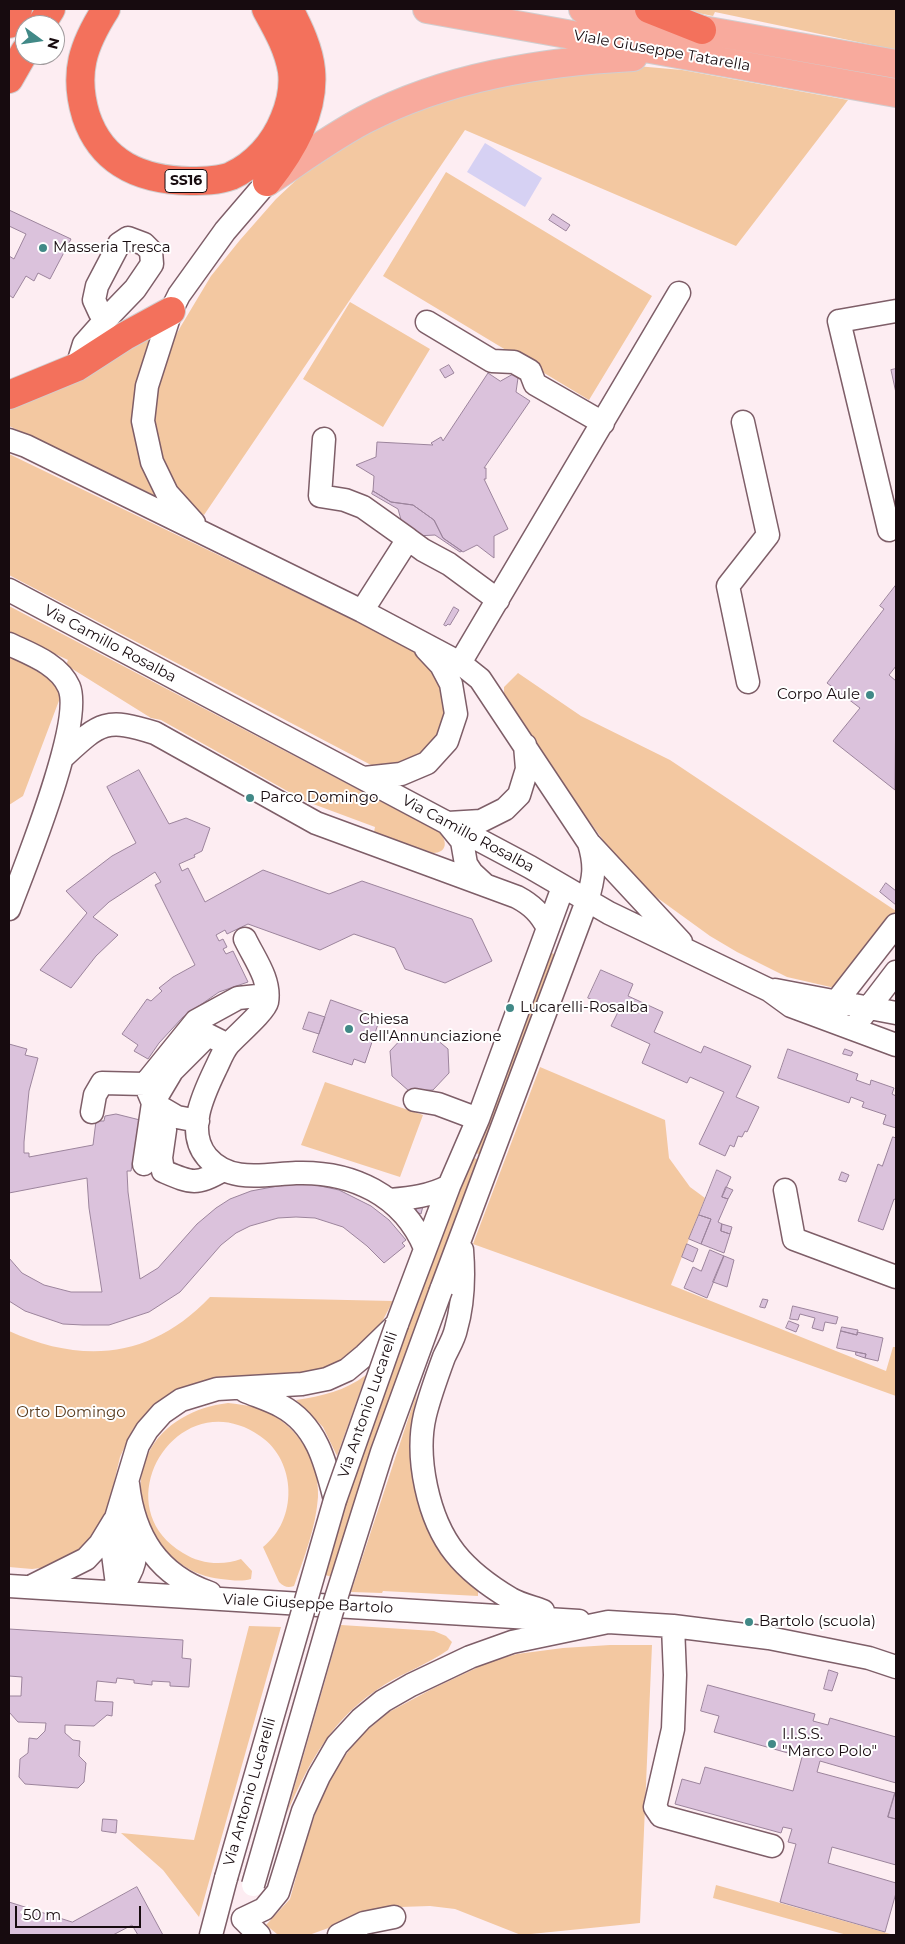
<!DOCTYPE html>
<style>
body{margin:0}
#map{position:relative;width:905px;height:1944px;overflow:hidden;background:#fdedf2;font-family:Montserrat,sans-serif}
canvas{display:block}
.frame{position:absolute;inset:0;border:10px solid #170b0f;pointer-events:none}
.north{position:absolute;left:15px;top:15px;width:50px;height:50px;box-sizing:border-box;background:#fff;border:1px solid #a29d9f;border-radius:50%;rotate:104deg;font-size:14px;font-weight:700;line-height:20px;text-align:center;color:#170b0f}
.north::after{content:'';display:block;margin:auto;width:18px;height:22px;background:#418987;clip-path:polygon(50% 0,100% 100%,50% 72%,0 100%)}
.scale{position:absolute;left:15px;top:1906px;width:126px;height:22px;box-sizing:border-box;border:2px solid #170b0f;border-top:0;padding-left:6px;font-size:15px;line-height:18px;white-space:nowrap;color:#170b0f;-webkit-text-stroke:4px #fff;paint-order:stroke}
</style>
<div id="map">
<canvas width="905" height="1944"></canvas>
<div class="frame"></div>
<div class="north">N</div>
<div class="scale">50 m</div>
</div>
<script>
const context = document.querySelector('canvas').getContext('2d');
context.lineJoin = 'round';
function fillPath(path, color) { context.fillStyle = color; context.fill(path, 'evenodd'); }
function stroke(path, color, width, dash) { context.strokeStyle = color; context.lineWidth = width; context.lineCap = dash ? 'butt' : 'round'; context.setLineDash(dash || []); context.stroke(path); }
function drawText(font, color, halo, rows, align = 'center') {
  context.font = font + ' Montserrat,sans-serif'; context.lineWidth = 4; context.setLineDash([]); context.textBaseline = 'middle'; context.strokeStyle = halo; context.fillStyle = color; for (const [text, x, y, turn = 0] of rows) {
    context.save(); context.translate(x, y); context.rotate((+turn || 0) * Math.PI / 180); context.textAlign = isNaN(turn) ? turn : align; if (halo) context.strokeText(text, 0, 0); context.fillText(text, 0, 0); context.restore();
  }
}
fillPath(new Path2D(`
 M678,9H894L896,10V50L715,12L713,16Z
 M625,65L682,70L848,100L736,246L465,130L204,515L191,508L179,496L159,458L150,413L164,357L181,326L211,276L240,240L276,199L308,169L379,124L467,88Z
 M446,172L652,296L589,400L383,276Z
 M350,302L430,349L383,427L303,379Z
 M153,331L143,371L160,498L9,426V405Z
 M9,454L407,646L423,656L448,691L444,732L415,762L373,766L9,575Z
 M9,606L439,832C448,841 447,853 433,853L374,832L375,827L305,801L161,720L151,718L66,665L68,660L9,632Z
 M9,655L50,679L63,690L23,796L9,805Z
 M518,673L581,716L670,760L896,911L835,988L787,977L737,952L710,936L652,894L611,851L584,814L504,696V687Z
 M550,952L556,955L482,1155L472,1152Z
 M540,1067L665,1120L669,1158L690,1187L705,1198L671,1285L886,1371L893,1347H896V1396L473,1244Z
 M325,1082L423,1115L400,1177L301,1145Z
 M471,1157L480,1160L332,1577L322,1574L365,1441Z
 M210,1297L393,1301L375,1335L332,1368L308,1374L210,1379L186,1387L166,1398L149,1411L133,1429L120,1457L106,1517L83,1550L49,1567L32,1569L9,1567V1331C84,1365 152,1358 210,1297Z
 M366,1375L337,1456L323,1427L296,1400C322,1396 345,1391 366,1375Z
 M417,1392L414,1413L463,1577L478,1591V1596L383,1591L382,1593L351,1592Z
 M228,1403C237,1404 246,1405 254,1407C293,1418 320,1458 318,1497C316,1527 304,1558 294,1586C288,1588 284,1587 279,1582L263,1547C298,1520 297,1461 260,1436C180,1380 101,1504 183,1553C200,1564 223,1566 241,1559L252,1571L251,1579C241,1582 231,1580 221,1579C165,1574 123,1507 148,1454C163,1423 195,1407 228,1403Z
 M341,1625L434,1631L446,1636L452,1642L448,1650C428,1664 405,1672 384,1685C333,1717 310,1760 287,1813Z
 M249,1626L281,1627L199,1917L163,1870L121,1833L194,1840Z
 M610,1645H652L640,1923L521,1935L455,1909L430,1906L400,1907L370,1913L309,1935L277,1934L266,1925L290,1899L306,1841L318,1806L337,1767L358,1738L389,1712L432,1689L489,1662L517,1654L563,1648Z
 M716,1885L894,1935H847L713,1898Z`), '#f3c8a1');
fillPath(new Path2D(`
 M485,143L542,178L525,207L467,172Z`), '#d6d1f3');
const building = new Path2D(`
 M9,210L71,239L50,279L38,273L34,281L26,276L13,298L9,295V256L14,259L26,234L9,226Z
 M553,214L570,225L566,231L549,220Z
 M449,365L454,373L445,378L440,370Z
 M896,369V393L891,370Z
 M519,371L516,392L530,401L484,468H486V479H484L508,529L494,536V558L477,545L463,552L443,538L434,520L413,505L391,502L373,491L374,476L356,465L376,457L377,442L433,445L431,443L441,437L443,441L488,373L500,381Z
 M373,491L391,502L413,505L434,520L443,538L462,551L460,552L435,535L416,536L403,527L398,509L372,494Z
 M896,585V666L889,675L896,681L895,790L833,741L860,708L827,683L884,609L880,606Z
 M454,607L459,610L450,625L448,624L446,626L444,625Z
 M139,770L169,824L186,818L210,828L202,851L194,855L195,857L179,864L182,871L188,868L205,902L263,870L329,894L362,881L472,919L492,961L445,983L405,969L395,948L354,934L320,950L248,924L227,934L225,930L216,935L219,941L223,939L227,947L223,949L226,954L233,951L248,982L219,992L183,1017L159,1043L148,1059L134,1051L138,1045L122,1034L147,999L151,1001L162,991L159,988L173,977L195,965L155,885L161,882L155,872L109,902L93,917L118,935L96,956L71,988L40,970L87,913L66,891L112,856L136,843L107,787Z
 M886,883L896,891V905L880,892Z
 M601,970L633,984L628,996L663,1012L654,1032L701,1053L704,1046L751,1066L736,1097L759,1107L747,1132L745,1131L742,1137L738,1136L734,1147L730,1145L725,1156L699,1144L724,1092L690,1077L687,1083L642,1063L650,1044L611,1026L618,1012L588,998Z
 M331,1000L370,1014L368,1020L378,1024L365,1063L354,1059L352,1065L313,1052Z
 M309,1012L325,1017L319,1034L303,1029Z
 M429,1033L448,1049L449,1073L433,1090L409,1091L392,1076L390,1051L405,1035Z
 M9,1044L27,1049L25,1055L38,1058L29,1091L24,1142V1153H29V1157L93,1145L96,1121H104L105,1116L116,1114L140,1120L135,1159H133L131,1171H127L128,1192L140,1279L158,1268L197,1224L216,1208L230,1199L251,1191L288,1184H311L339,1190L371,1206L389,1220L406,1240L402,1243L405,1246L384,1263L367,1246L343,1227L315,1218L296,1217L278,1218L250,1226L236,1233L221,1245L180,1292L149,1312L109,1325H83L63,1324L25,1311L9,1301V1258L22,1273L44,1285L71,1292H102L89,1208L87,1178L9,1193Z
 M788,1049L858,1074L856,1080L870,1085L871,1080L894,1088L892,1094L896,1096V1131V1128L883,1124L886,1115L862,1107L864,1102L851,1097L849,1103L778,1078Z
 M845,1049L853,1052L851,1056L843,1054Z
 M893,1137L896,1138V1200L894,1199L883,1230L858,1221L878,1164L882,1166Z
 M717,1170L731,1177L722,1197L728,1199L718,1222L722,1224L721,1231L730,1234L724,1253L701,1244L711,1219L699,1215Z
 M842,1172L849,1175L846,1182L839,1180Z
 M726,1187L733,1190L728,1199L722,1197Z
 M418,1205L423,1206L421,1214L416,1212Z
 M699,1215L711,1219L701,1244L689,1239Z
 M722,1224L732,1227L730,1234L721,1231Z
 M687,1244L698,1249L693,1262L682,1257Z
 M710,1250L724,1256L707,1298L684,1288L693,1267L701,1271Z
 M724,1256L734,1260L727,1287L713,1282Z
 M763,1299L768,1300L765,1308L760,1307Z
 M793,1306L838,1317L836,1324L825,1322L823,1331L812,1328L815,1318L800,1314L798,1320L790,1319Z
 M789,1321L799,1325L796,1332L786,1328Z
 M842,1327L858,1330L857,1335L841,1331Z
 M841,1331L857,1335V1332L883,1338L878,1361L865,1358L866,1354L837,1348Z
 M856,1352L866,1354L865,1358L856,1355Z
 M9,1629L183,1640L182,1658L191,1659L189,1687L170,1686V1682L152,1681V1685L134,1683V1680L117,1678L116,1683L97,1681L95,1701L113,1702L112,1716L107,1715L94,1726L65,1725V1733L73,1740L80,1741L79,1756L86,1763L84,1782L78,1788L25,1784L19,1777L20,1759L28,1753L29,1738L37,1739L45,1731L46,1723L18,1722L9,1712V1696H21L22,1677L9,1676Z
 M829,1670L838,1673L832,1691L824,1689Z
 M708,1685L815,1714L813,1721L828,1725L830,1718L896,1737V1783L820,1761L817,1772L895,1793L888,1817L896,1819V1865L832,1847L828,1863L896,1883V1893L885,1932L780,1902L796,1844L788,1842L792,1829L783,1827L781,1833L675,1804L682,1779L700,1784L705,1767L793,1791L802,1757L714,1732L719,1716L701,1711Z
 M895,1793L896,1794V1819L888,1817Z
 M103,1819L117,1820L116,1833L102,1831Z
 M137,1887L163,1935H138L132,1925L113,1935H9V1902L72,1922Z`);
fillPath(building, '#dbc2dc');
stroke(building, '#9c849c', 1);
const minor = new Path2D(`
 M427,322L492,361L514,362L530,371L535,384L603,423
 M77,367L84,344L107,318L100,313L94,300L97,286L119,244L128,238L144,244L151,251L152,264L135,289L107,318
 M743,422L768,535L728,586L748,682
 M324,439L320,496L345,500L363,507L408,539L362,611
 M9,440L26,446L362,611L460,663L480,679L589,843L681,942
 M194,523L167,493L152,462L143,421L147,386L171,311L179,295L225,231L267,182
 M889,530L839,321L896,311
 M408,539L423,550L449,564L498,600
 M9,590L530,867L609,913L769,990L791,1006L896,1045
 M9,644C30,654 59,664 69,687C84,723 24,869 9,909
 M460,663L679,293
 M63,757C100,723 105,717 155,733L316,823L517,897C532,905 540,913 548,928
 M364,778L401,774L427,763L447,741L456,714L451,684L441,665L426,649
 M448,823L481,821L505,809L519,795L527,769L525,745
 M449,825L462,841L466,864L472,873L485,885
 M245,939C254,958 271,980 267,1002C265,1011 237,1035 229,1044C223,1051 220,1060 216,1068C204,1093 185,1131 207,1157C230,1184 266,1174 296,1173C352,1171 403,1195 425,1248
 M775,990L896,1013
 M836,1015L837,1009L836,1002L896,925
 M860,1019L896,972
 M415,1100L438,1104L478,1119
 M92,1112L95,1095L102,1083L145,1084
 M198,1121L177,1117L153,1103L145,1084L196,1021L238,998L267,995
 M165,1130L161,1158L163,1171C191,1183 196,1186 223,1170
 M144,1164L153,1103L172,1071L208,1035L228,1045
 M785,1190L794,1239L896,1277
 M390,1200C411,1198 430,1196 449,1186
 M462,1250C464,1275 463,1305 456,1329C454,1339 448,1348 444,1357C437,1376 430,1395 425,1415C415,1457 428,1519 455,1553C470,1572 491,1587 511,1599C520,1604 532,1607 543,1611
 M441,1290L587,901C594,878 596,866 589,843
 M245,1391C257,1396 270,1400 281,1406C317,1425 326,1464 335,1500
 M128,1484C134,1537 158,1575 210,1593
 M34,1585L86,1559L100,1544L114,1521
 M9,1586L579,1621
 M118,1592L113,1554L116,1518L138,1445L147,1430L162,1413L181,1400L217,1389L302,1384L327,1379L347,1370L365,1355L397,1324L449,1186L478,1119L563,887
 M118,1592C138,1566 136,1557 135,1525
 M673,1626L675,1675L673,1729L655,1807L661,1816L772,1846
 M243,1919L264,1909L278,1892L303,1811L319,1776L337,1745L361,1719L383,1701L411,1685L470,1657L512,1642L608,1622L673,1626L769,1638L869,1658L896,1667
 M243,1919L259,1935
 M211,1935L226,1878
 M339,1935L364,1923L394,1917`);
const major = new Path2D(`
 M427,9L896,93
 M583,9L896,64
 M267,182C299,161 330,138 364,120C446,77 541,62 633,57`);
const highway = new Path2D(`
 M106,9C83,45 73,73 86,116C102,164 142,180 190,181C203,181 218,181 231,176C255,165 274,144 284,119C290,105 294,88 292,71C288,48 277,29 266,9
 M649,9L702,30
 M9,24L18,9
 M41,25L51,9
 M9,79L25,51
 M267,182C292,150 315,112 311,70C309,49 299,28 289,9
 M9,395L77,367L125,336L171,311`);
stroke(minor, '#7e5e68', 25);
stroke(major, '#d1cecf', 30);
stroke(highway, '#d1cecf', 30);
stroke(minor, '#fff', 22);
stroke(major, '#f8aa9d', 28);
stroke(highway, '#f3715c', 28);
const minorBridge = new Path2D(`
 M226,1878L335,1500L397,1324
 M253,1885L332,1611L382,1452L441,1290`);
stroke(minorBridge, '#7e5e68', 25, []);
stroke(minorBridge, '#fff', 22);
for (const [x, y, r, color] of [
 [43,248,5,"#418987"],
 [870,695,5,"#418987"],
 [250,798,5,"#418987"],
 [510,1008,5,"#418987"],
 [349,1029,5,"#418987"],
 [749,1622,5,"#418987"],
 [772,1744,5,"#418987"]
]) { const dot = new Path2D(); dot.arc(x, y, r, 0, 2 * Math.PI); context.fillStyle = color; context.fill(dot); stroke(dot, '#fff', 2); }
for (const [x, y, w] of [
 [186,181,42]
]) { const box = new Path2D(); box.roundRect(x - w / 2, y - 11.5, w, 23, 4); context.fillStyle = '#fff'; context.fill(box); stroke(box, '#170b0f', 1); }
drawText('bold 14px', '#170b0f', null, [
 ["SS16",186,181]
]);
drawText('15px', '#170b0f', '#fff', [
 ["Viale Giuseppe Tatarella",662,51,10],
 ["Via Camillo Rosalba",110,644,28],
 ["Via Camillo Rosalba",468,834,28],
 ["Via Antonio Lucarelli",368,1405,-71],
 ["Viale Giuseppe Bartolo",308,1604,3],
 ["Via Antonio Lucarelli",250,1792,-74]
]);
drawText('15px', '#170b0f', '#fff', [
 ["Masseria Tresca",53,248],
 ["Corpo Aule",860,695,"right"],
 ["Parco Domingo",260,798],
 ["Lucarelli-Rosalba",520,1008],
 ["Chiesa",359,1020],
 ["dell'Annunciazione",359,1037],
 ["Bartolo (scuola)",759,1622],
 ["I.I.S.S.",782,1735],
 ["\"Marco Polo\"",782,1752]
], 'left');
drawText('15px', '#563a1d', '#fff', [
 ["Orto Domingo",71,1413]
]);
</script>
